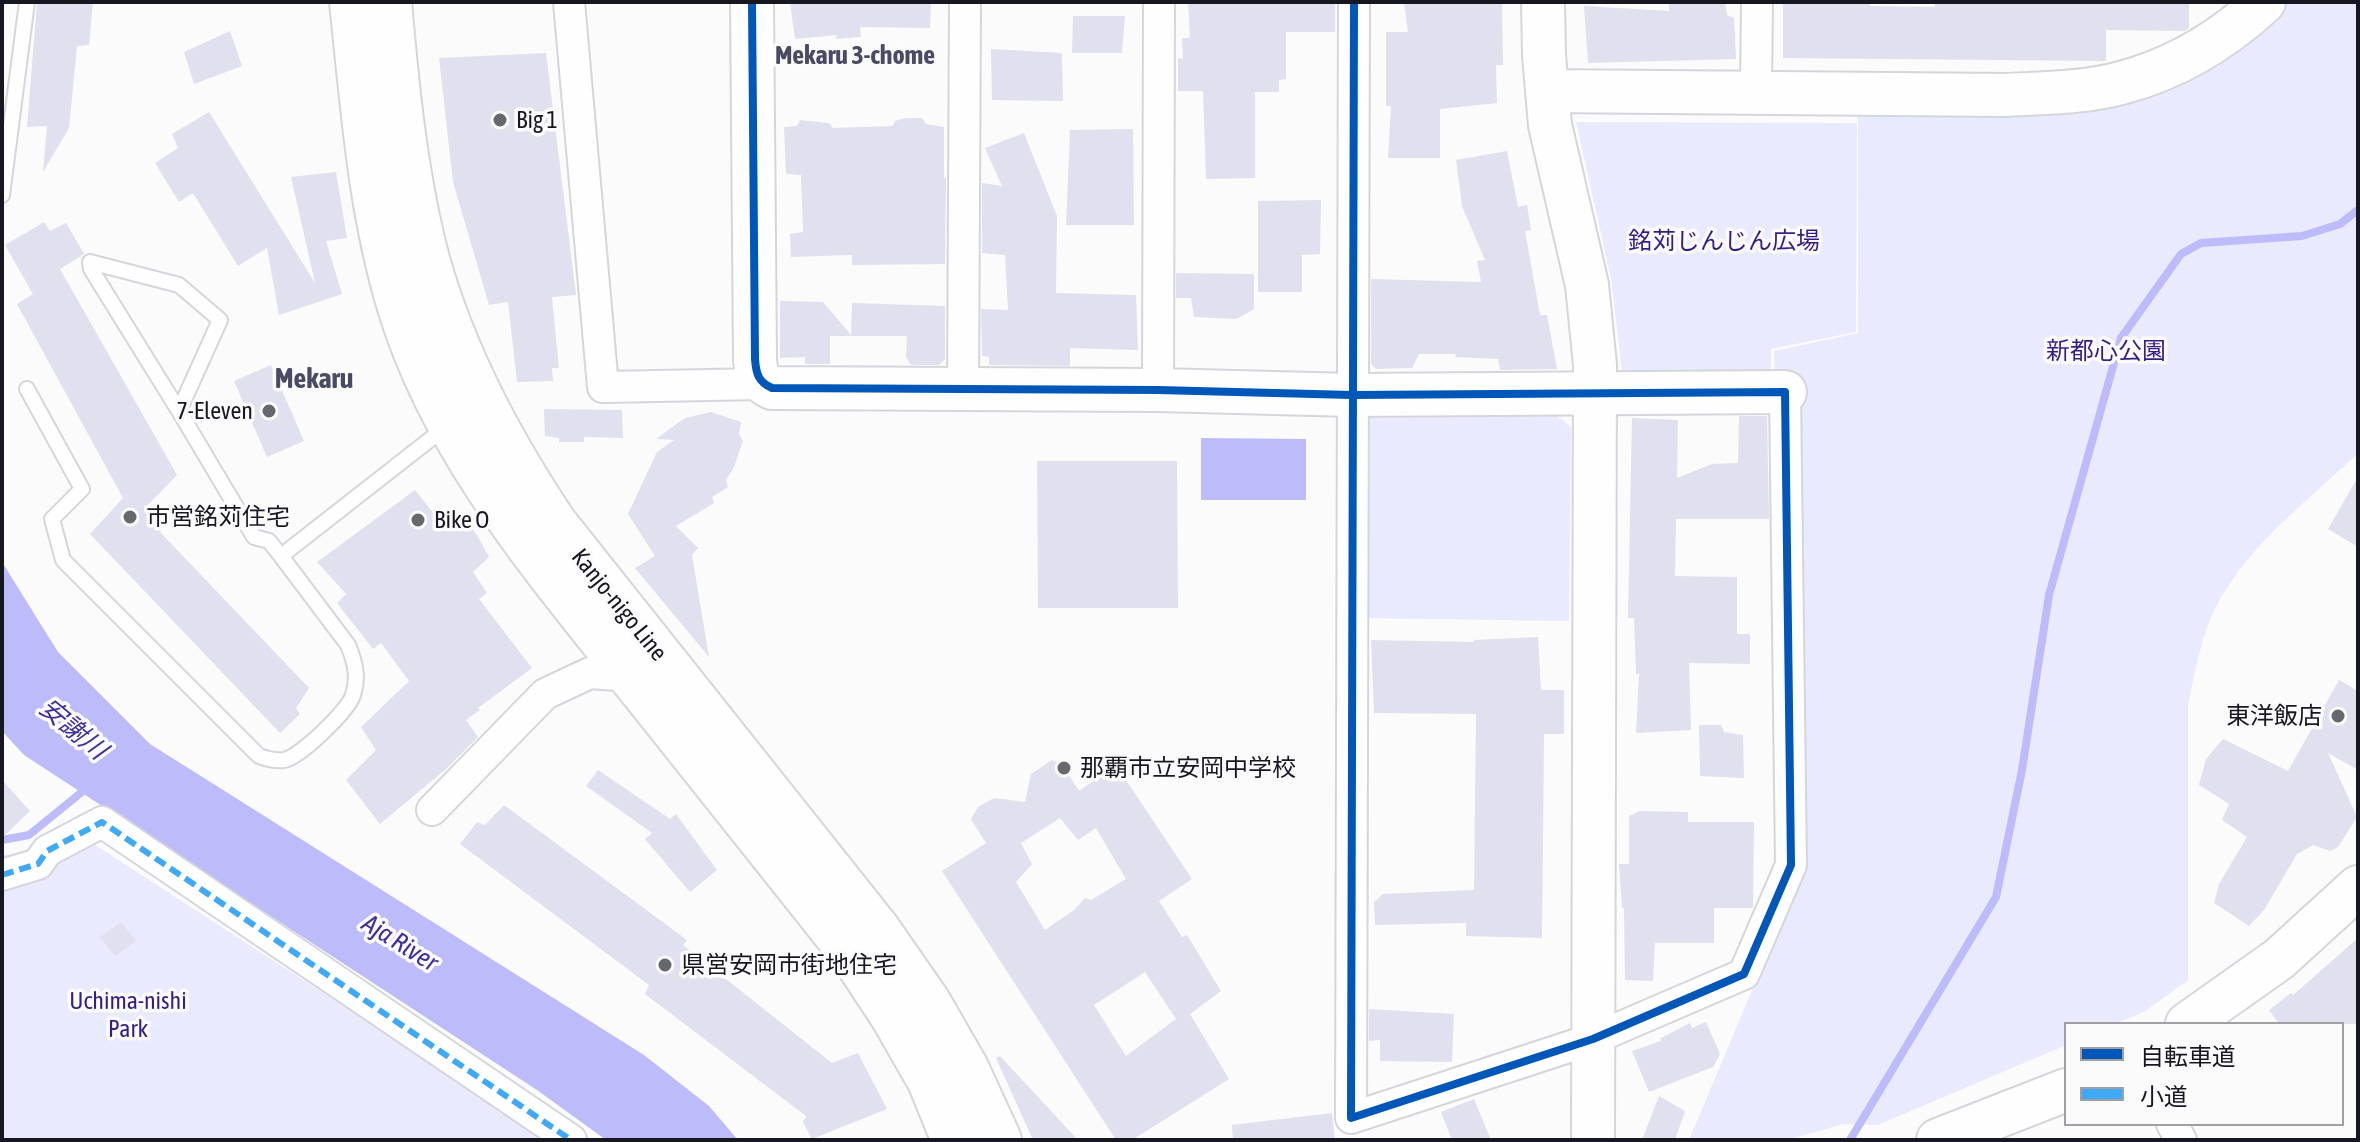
<!DOCTYPE html>
<meta charset="utf-8">
<style>
body{margin:0}
#map{position:relative;width:2360px;height:1142px;overflow:hidden;background:#fbfbfb;font-family:"Asap Condensed","Noto Sans JP",sans-serif}
canvas{display:block}
.frame{position:absolute;inset:0;border:4px solid #171722;pointer-events:none}
.legend{position:absolute;left:2064px;top:1022px;width:280px;height:104px;box-sizing:border-box;background:#fbfbfb;border:2px solid #a0a0a4;margin:0;padding:10px 14px;list-style:none;font-size:24px;color:#171722}
.legend li{display:flex;align-items:center;gap:16px;height:40px}
.legend b{width:40px;border:2px solid #a0a0a4}
</style>
<div id="map">
<canvas width="2360" height="1142"></canvas>
<div class="frame"></div>
<ul class="legend">
<li><b style="height:10px;background:#0057b8"></b>自転車道</li>
<li><b style="height:10px;background:#3fa9f5"></b>小道</li>
</ul>
</div>
<script>
const context = document.querySelector('canvas').getContext('2d');
context.lineJoin = 'round';
function fillPath(path, color) { context.fillStyle = color; context.fill(path, 'evenodd'); }
function stroke(path, color, width, dash) { context.strokeStyle = color; context.lineWidth = width; context.lineCap = dash ? 'butt' : 'round'; context.setLineDash(dash || []); context.stroke(path); }
function drawText(font, color, halo, rows, align = 'center') {
  context.font = font + ' "Asap Condensed","Noto Sans JP",sans-serif'; context.lineWidth = 7; context.setLineDash([]); context.textBaseline = 'middle'; context.strokeStyle = halo; context.fillStyle = color; for (const [text, x, y, turn = 0] of rows) {
    context.save(); context.translate(x, y); context.rotate((+turn || 0) * Math.PI / 180); context.textAlign = isNaN(turn) ? turn : align; if (halo) context.strokeText(text, 0, 0); context.fillText(text, 0, 0); context.restore();
  }
}
fillPath(new Path2D(`
 M2284,2H2358V453C2309,500 2249,544 2217,605C2202,633 2194,675 2188,706V980L2144,1012L2115,1024H2066V1045L1878,1125L1843,1124L1788,1140H1689L1796,886L1774,351L1858,333V106H2053Z
 M1576,122L1857,123L1856,332L1771,349V380H1630L1622,370L1611,278Z
 M1545,406L1571,427L1569,621L1362,618L1363,423L1380,408Z
 M66,826L550,1140H2V855H18Z`), '#e9eafd');
fillPath(new Path2D(`
 M1201,438L1306,439V500H1201Z
 M2,562L58,652L150,744L644,1055L709,1106L738,1140H606L537,1090L24,755L2,731Z`), '#bdbbfa');
stroke(new Path2D(`
 M2,840L29,835L88,787
 M1850,1140L1996,897L2022,770L2049,595L2121,338L2181,254L2201,243L2302,236L2340,224L2358,210`), '#bdbbfa', 8);
fillPath(new Path2D(`
 M37,2H93L89,45L77,46L69,128L43,172L47,126L27,127Z
 M790,2H931L930,28L860,27L861,37L836,39L837,35L795,39Z
 M1188,2H1335V32H1286V79L1279,80V92H1255V178L1206,179L1203,91H1178V58L1183,59L1182,38H1190Z
 M1404,2H1502L1503,65H1496L1497,103L1440,109V158H1388L1391,106H1386V32H1408Z
 M1669,2H1725L1727,15L1734,18L1736,59L1588,63L1584,6L1669,11Z
 M1783,2H1870V6L1935,7V2H2189V28L2185,31L2106,30V61L1783,58Z
 M1073,16H1125L1122,53H1072Z
 M230,31L242,66L194,84L184,52Z
 M991,49L1062,53L1063,101L992,100Z
 M546,53L576,295L552,297L559,368H552L553,381L517,382L508,302L489,305L453,182L439,58Z
 M209,112L315,283L291,177L336,172L347,238L326,241L342,294L279,315L267,248L238,266L193,193L179,202L155,163L178,148L172,134Z
 M905,118H922L926,124L944,127V178H946L945,264L852,265V255L791,257L790,234L803,232L801,175L786,174L784,127L797,126L800,120L829,123L833,128L893,126L895,121Z
 M1133,129L1134,225H1066L1070,130Z
 M1024,133L1057,216L1056,293L1136,295L1138,350L1070,348V366L989,365V357L982,356L981,309L1008,310L1005,255L982,253V183L1002,186L985,148Z
 M1507,151L1518,207L1527,205L1531,230L1525,231L1540,315H1547L1557,369L1500,370L1498,359L1455,357L1456,354H1419L1412,368L1376,369L1371,364V279L1481,282L1477,261L1485,260L1462,206L1456,160Z
 M1321,200L1320,254L1302,255V292H1258V201Z
 M44,222L50,231L66,223L84,254L60,269L177,475L145,508L164,525L160,532L309,688L296,708L300,714L280,733L90,534L123,498L17,304L33,294L5,245Z
 M1176,273L1254,274V309L1236,319L1194,317L1191,298H1176Z
 M780,301L823,302L851,335L852,303L945,306V359L939,365H911L906,357L907,336H830V364H805V357L780,358Z
 M271,365L304,441L267,457L234,381Z
 M544,409L622,410L623,438L584,437V442H559V438L545,436Z
 M711,412L741,422L739,434L743,441L734,467L726,480L728,487L712,497L714,503L676,526L698,548L692,555L709,657L635,568L655,556L628,514L657,452L674,440L656,439L685,418Z
 M1739,416H1767L1769,519H1676L1675,576L1737,577V634H1750V664L1689,663L1691,730L1636,733L1639,674H1636L1634,618H1628L1632,418L1678,420L1677,478L1712,464L1738,463Z
 M1037,461H1177L1178,608H1038Z
 M2358,477V547L2328,529Z
 M415,490L442,524L460,511L478,537L489,557L473,572L487,593L479,599L532,668L478,708L480,710L466,720L478,737L446,769L380,824L346,780L376,750L361,727L409,681L381,643L373,649L337,603L346,594L317,562Z
 M1538,637L1541,690H1564V734H1544L1542,938L1466,936V923L1375,925L1374,902L1383,894L1474,890L1476,714L1374,713L1371,640L1474,642V640Z
 M2339,680L2358,691V770L2328,753L2357,817L2338,847L2330,851L2313,845L2297,854L2264,910L2249,926L2214,903L2219,884L2247,837L2222,820L2229,804L2199,785L2206,759L2223,739L2288,771Z
 M1699,725H1721L1724,732L1743,735L1744,778L1700,776Z
 M1052,760L1062,764L1079,791L1116,765L1192,879L1159,901L1182,937L1187,935L1221,991L1190,1014L1229,1079L1132,1140H1116L942,871L986,843L971,819L978,807L994,798L1025,802L1031,774ZM1060,818L1078,840L1096,828L1126,879L1091,900L1085,898L1074,910L1045,930L1016,882L1032,864L1021,843ZM1145,972L1176,1019L1126,1056L1094,1005Z
 M598,770L670,819L676,814L717,870L690,892L645,839L652,833L586,786Z
 M2,780L30,811L2,838Z
 M504,805L687,940L683,945L832,1063L858,1053L887,1109L812,1139L803,1122L806,1116L645,994L649,985L460,844L477,822L485,825Z
 M1640,811L1688,812V822H1754L1753,908H1714V943H1655L1653,981L1625,980L1624,908H1622L1619,864H1629V816Z
 M121,922L136,941L115,956L100,937Z
 M2358,938V1024H2279L2269,1010L2291,993L2293,995Z
 M1369,1009L1454,1014L1452,1062L1380,1061V1040L1369,1041Z
 M1706,1022L1720,1054L1713,1067L1649,1092L1632,1051L1661,1041V1038L1690,1023L1692,1028Z
 M1000,1056L1078,1140H1033L996,1058Z
 M1659,1096L1685,1111L1675,1140H1642Z
 M1474,1099L1491,1140H1452L1441,1112Z
 M1332,1113L1335,1140H1233L1232,1125Z`), '#e0e0ee');
const lane = new Path2D(`
 M2,195L27,2
 M27,389L82,489L52,519L63,560L259,756C267,759 275,761 284,760C300,757 348,711 353,695C359,677 355,662 348,645L281,556L446,427
 M179,411L91,269L90,262L179,285L220,320L179,411L254,537L269,541L281,556`);
const street = new Path2D(`
 M569,2L603,387L762,384
 M1354,2L1351,1118L1593,1039L1744,974L1791,865L1785,392
 M1756,92L1757,2
 M963,389L965,2
 M1158,390L1159,2
 M432,810L545,694L590,673L631,676
 M2,875L38,864L47,851L102,822L571,1140
 M2172,1124L2181,1140`);
const secondary = new Path2D(`
 M752,2L755,359C756,373 758,382 772,388L1158,390L1352,395L1785,392
 M1543,2L1544,55L1550,125L1587,285L1595,365L1593,1140
 M1547,91L2005,95C2044,93 2084,93 2121,83C2175,69 2223,40 2264,2
 M2187,1024L2279,959L2358,887
 M1938,1140L2066,1090`);
const primary = new Path2D(`
 M352,2C363,104 370,209 400,307C443,448 539,561 629,674C703,768 778,861 852,954L894,1018L930,1081L954,1140
 M389,2C396,83 404,165 423,244C448,344 498,439 555,524L878,930L928,1002L966,1068L999,1140`);
stroke(lane, '#d5d6dc', 18);
stroke(street, '#d5d6dc', 34);
stroke(secondary, '#d5d6dc', 46);
stroke(primary, '#d5d6dc', 48);
stroke(lane, '#fefefe', 14);
stroke(street, '#fefefe', 30);
stroke(secondary, '#fefefe', 42);
stroke(primary, '#fefefe', 44);
stroke(new Path2D(`
 M2,875L38,864L47,851L102,822L571,1140`), '#3fa9f5', 6, [12, 6]);
stroke(new Path2D(`
 M752,2L755,359C756,373 758,382 772,388L1158,390L1352,395L1785,392L1791,865L1744,974L1593,1039L1351,1118L1354,2`), '#0057b8', 8);
for (const [x, y, r, color] of [
 [500,120,8,"#67676e"],
 [269,411,8,"#67676e"],
 [130,517,8,"#67676e"],
 [418,520,8,"#67676e"],
 [2338,716,8,"#67676e"],
 [1064,768,8,"#67676e"],
 [665,965,8,"#67676e"]
]) { const dot = new Path2D(); dot.arc(x, y, r, 0, 2 * Math.PI); context.fillStyle = color; context.fill(dot); stroke(dot, '#fbfbfb', 3); }
drawText('24px', '#171722', '#fbfbfb', [
 ["Big 1",516,120],
 ["7-Eleven",253,411,"right"],
 ["市営銘苅住宅",146,517],
 ["Bike O",434,520],
 ["東洋飯店",2322,716,"right"],
 ["那覇市立安岡中学校",1080,768],
 ["県営安岡市街地住宅",681,965]
], 'left');
drawText('24px', '#351d84', '#fbfbfb', [
 ["銘苅じんじん広場",1724,241],
 ["新都心公園",2106,351],
 ["Uchima-nishi",128,1001],
 ["Park",128,1029]
]);
drawText('24px', '#171722', '#fbfbfb', [
 ["Kanjo-nigo Line",619,605,51]
]);
drawText('bold 26px', '#4a4a64', '#fbfbfb', [
 ["Mekaru 3-chome",855,56]
]);
drawText('italic 26px', '#423097', '#fbfbfb', [
 ["安謝川",73,729,40],
 ["Aja River",400,943,32]
]);
drawText('bold 28px', '#4a4a64', '#fbfbfb', [
 ["Mekaru",314,379]
]);
</script>
